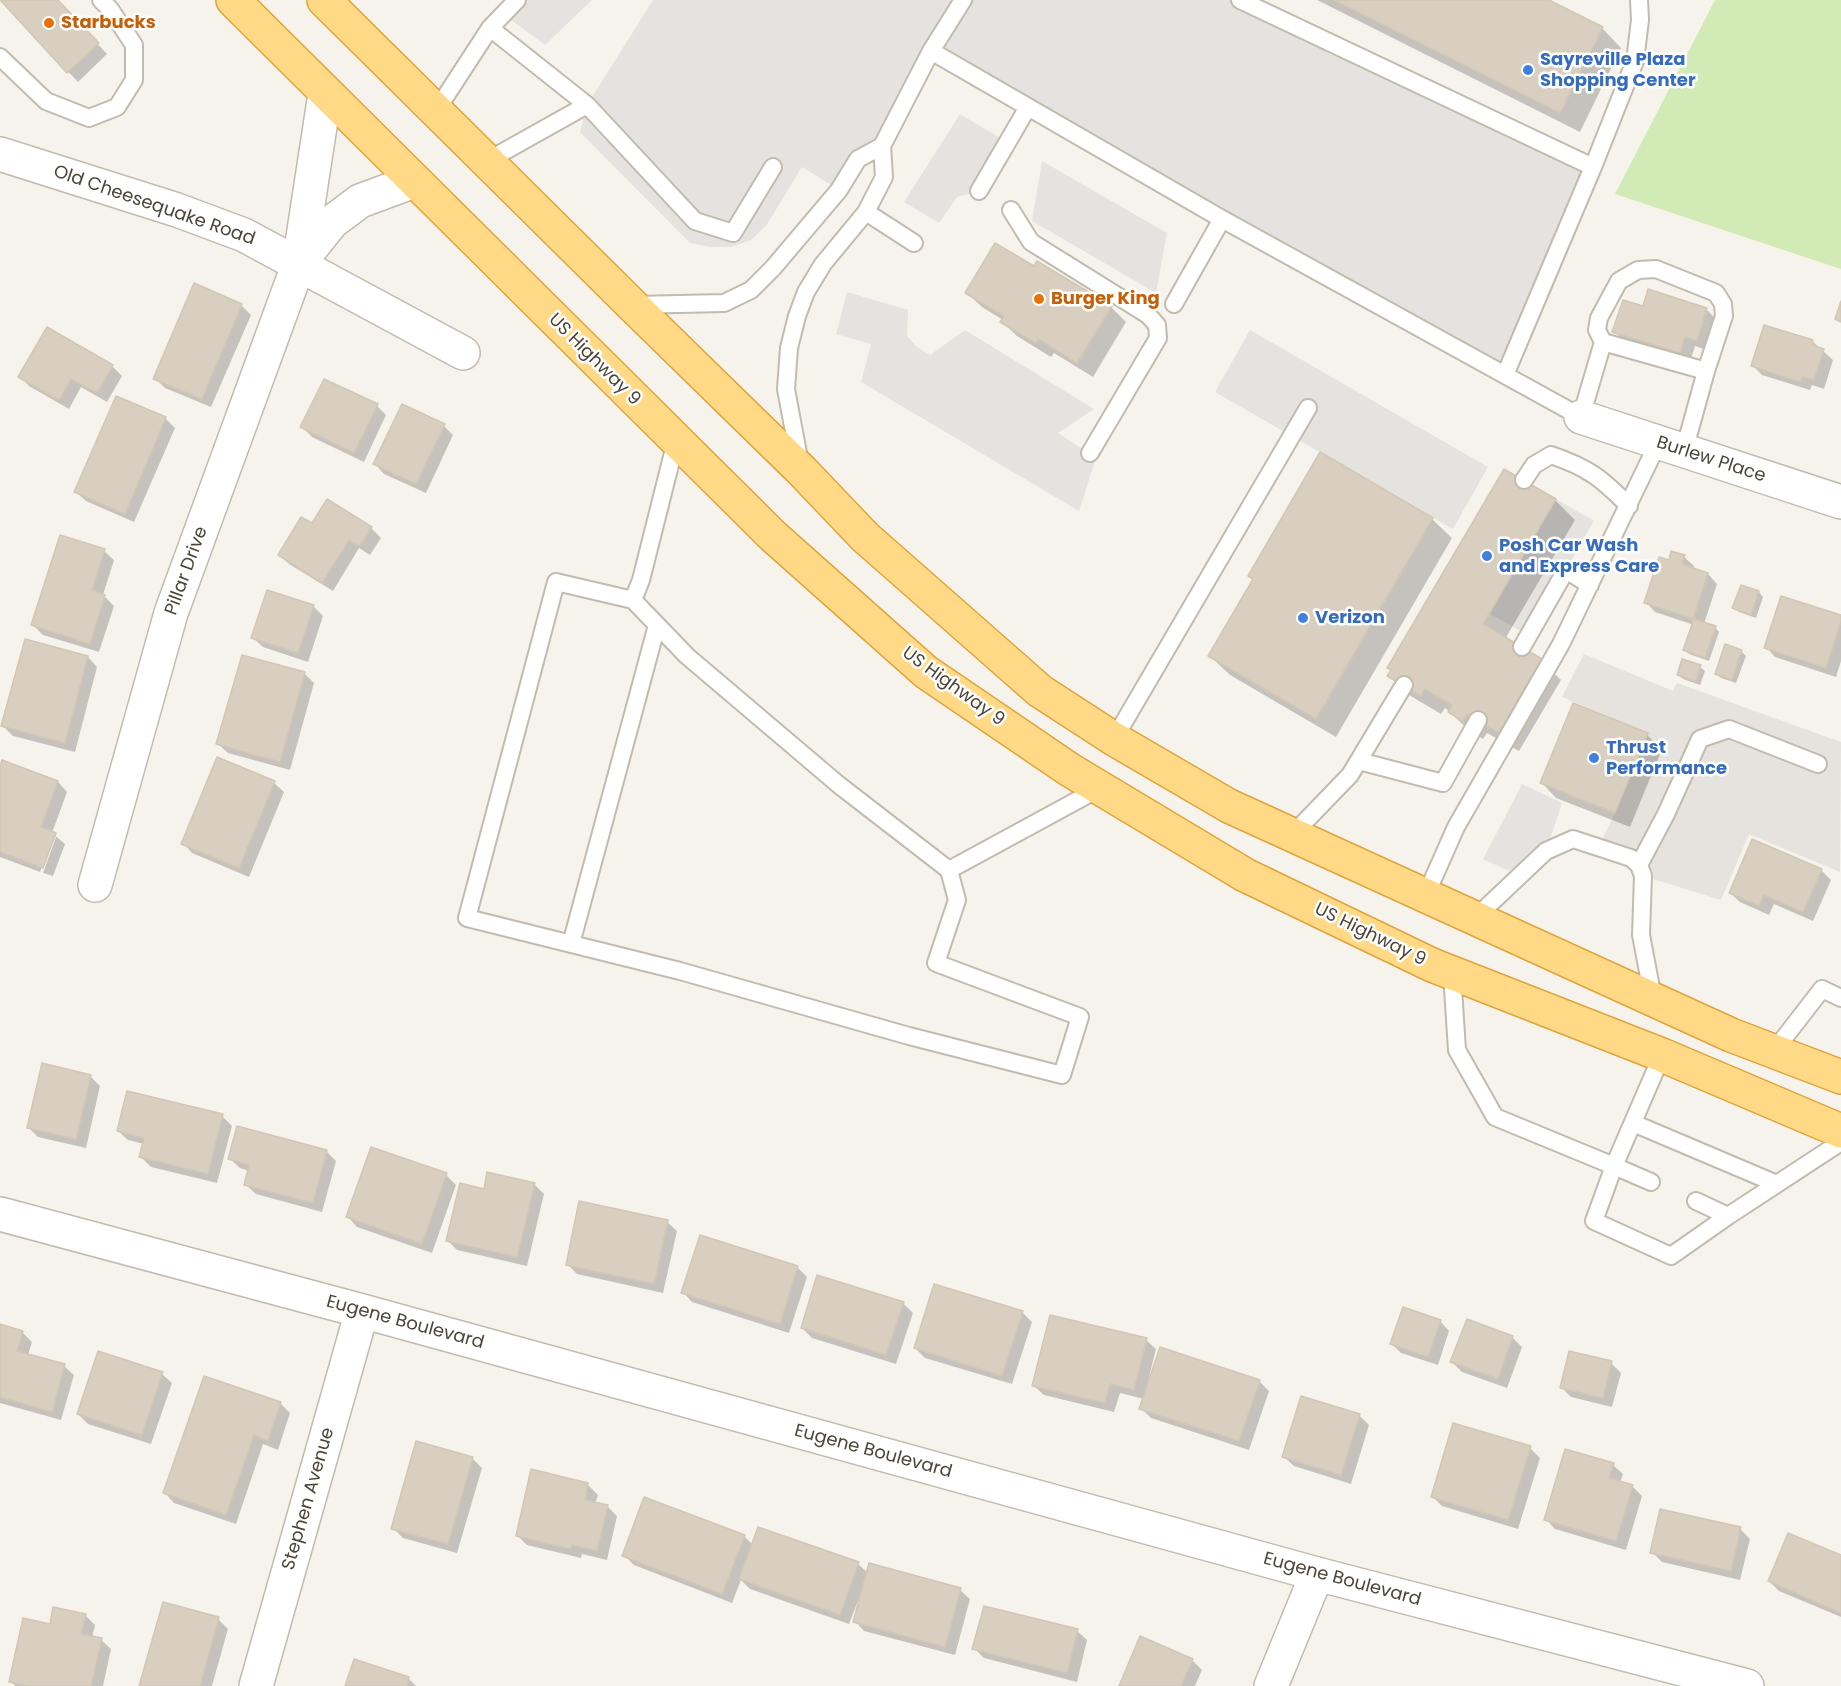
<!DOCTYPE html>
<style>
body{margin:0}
canvas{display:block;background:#f6f3ec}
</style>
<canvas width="1841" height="1686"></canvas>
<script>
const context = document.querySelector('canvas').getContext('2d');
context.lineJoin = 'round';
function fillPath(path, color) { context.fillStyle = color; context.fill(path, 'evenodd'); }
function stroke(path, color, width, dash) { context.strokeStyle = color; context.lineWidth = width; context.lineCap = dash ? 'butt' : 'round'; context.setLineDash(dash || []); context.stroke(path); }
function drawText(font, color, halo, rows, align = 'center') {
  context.font = font + ' Poppins,sans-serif'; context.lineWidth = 5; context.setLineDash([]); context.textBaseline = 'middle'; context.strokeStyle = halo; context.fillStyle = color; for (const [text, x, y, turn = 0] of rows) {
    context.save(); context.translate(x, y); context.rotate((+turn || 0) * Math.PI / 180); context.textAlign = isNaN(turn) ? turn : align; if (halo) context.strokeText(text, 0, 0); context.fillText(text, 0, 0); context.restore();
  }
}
fillPath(new Path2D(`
 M1584,654L1673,691L1677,683L1841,742L1840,872L1749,834L1721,900L1643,876L1639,865L1598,848L1615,813L1647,733L1562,697Z`), '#e6e2dd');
fillPath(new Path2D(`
 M1715,0H1841V269L1615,194Z`), '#d2eab5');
fillPath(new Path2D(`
 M517,0H592L545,45L503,14Z
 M653,0H1240L1593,167L1505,375L932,52L882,146L839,190L802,167L766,226L751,240L731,247H710L690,243L580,132L587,105Z
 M960,114L1007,142L979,191L957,197L939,223L904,202Z
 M1042,161L1167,233L1156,293L1032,221Z
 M847,292L908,310L907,336L917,347L930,355L965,330L1094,409L1058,433L1096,458L1079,511L861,382L871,344L836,334Z
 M1250,330L1488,467L1453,529L1215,392Z
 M1556,499L1594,521L1528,635L1490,614Z
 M1522,784L1562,803L1546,851L1520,876L1483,859Z`), '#e5e3e0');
fillPath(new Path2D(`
 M0,0H56L107,54L78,82Z
 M1317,0H1545L1602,28L1621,48L1580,132Z
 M1034,268L1111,307L1126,322L1093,377L1054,353L1051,357L1017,336L1002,322L1003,320L982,307L967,293Z
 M241,305L251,315L211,407L165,388L155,378Z
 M1644,308L1706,309L1716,319L1706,350L1695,346L1690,362L1624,341L1614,331Z
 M1813,342L1833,360L1824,389L1812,385L1810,390L1762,375L1752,365Z
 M112,366L122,376L107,402L81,387L69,409L29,386L20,376Z
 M377,406L386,415L364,462L312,437L302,427Z
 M165,418L175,428L134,522L86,501L76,492Z
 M444,426L453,435L426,493L384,474L375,464Z
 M1555,500L1575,520L1505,639L1541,660L1561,680L1519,751L1487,733L1483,739L1470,731L1445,708L1441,714L1409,695L1389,676L1392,671L1388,668Z
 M1432,519L1452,538L1336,737L1230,675L1210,656L1254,581L1250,576Z
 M312,526L371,528L381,538L370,555L359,548L333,591L289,564L280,555Z
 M104,551L114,560L103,595L114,606L99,652L43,635L33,625Z
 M1684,557L1694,566L1693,569L1708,574L1717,584L1704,624L1715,627L1719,632L1709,661L1689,654L1685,650L1694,625L1655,612L1646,602L1670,562Z
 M1759,592L1763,597L1756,618L1739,612L1734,608Z
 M313,606L323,616L308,662L263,647L253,638Z
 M1841,616V661L1836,677L1775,657L1766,647Z
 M26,641L88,657L97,667L75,752L13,736L3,726Z
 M1741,651L1746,656L1736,683L1721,678L1716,674Z
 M1700,667L1705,671L1700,685L1683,679L1679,675Z
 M304,673L314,683L290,770L228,753L218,744Z
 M1647,735L1662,749L1630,827L1556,798L1542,783Z
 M0,770L58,782L67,792L52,833L65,844L53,876L43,873L56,837H53L40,872L0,857Z
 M274,783L284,792L249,877L192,853L183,843Z
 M1821,870L1831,880L1813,921L1774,904L1769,915L1740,902L1730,893Z
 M90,1076L100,1086L86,1148L38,1137L28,1127Z
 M222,1116L232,1126L217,1183L151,1167L141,1157L144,1144L128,1140L118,1131Z
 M326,1151L336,1161L322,1212L256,1194L246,1185L249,1171L240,1168L230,1159Z
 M446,1175L456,1185L432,1253L357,1227L348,1217Z
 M534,1184L544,1194L527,1266L457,1250L448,1241L485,1190Z
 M667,1222L677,1231L663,1293L577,1274L567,1264Z
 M701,1237L798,1268L807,1277L789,1333L692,1302L683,1292Z
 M903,1303L913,1313L896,1364L812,1338L802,1328Z
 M1022,1312L1032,1322L1012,1384L925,1358L915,1348Z
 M1440,1321L1449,1331L1438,1365L1401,1353L1392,1344Z
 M0,1326L22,1332L32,1342L28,1355L64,1366L74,1375L61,1420L0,1403Z
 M1512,1337L1522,1347L1507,1388L1462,1372L1452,1362Z
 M1146,1340L1156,1349L1149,1377L1259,1381L1269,1391L1249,1450L1151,1418L1141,1408L1144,1399L1120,1393L1114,1412L1044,1395L1034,1386Z
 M1611,1363L1621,1373L1612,1407L1571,1397L1561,1387Z
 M162,1374L172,1383L151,1444L88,1424L78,1414Z
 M204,1378L281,1404L290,1413L278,1450L263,1444L236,1524L174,1503L165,1493Z
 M1359,1415L1369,1425L1351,1484L1294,1466L1284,1457Z
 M1530,1448L1540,1458L1518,1529L1442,1506L1432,1496Z
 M472,1458L482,1468L457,1553L403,1538L393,1528Z
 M1613,1465L1623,1474L1620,1483L1632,1486L1642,1496L1626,1550L1555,1529L1546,1519Z
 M532,1471L588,1485L598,1495L595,1504L608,1507L617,1516L607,1560L582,1554L581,1558L527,1545L517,1535Z
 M1740,1529L1750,1539L1740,1580L1662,1562L1652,1552Z
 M744,1536L753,1545L858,1564L868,1573L960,1590L970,1599L955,1655L864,1631L855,1621L860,1602L858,1601L849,1624L750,1589L741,1580L732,1603L634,1565L624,1555Z
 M1841,1557V1617L1779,1591L1769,1581Z
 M85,1615L95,1625L92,1638L101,1640L111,1649L103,1686H15L11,1681L51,1626Z
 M218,1619L228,1629L212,1686H141Z
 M1077,1631L1087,1640L1077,1682L984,1658L974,1648Z
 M1192,1660L1202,1670L1195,1686H1120Z
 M409,1679L416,1686H347Z`), '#0003');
const building = new Path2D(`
 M0,0H58L99,43L67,73Z
 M1334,0H1549L1603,27L1560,113Z
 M995,243L1034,266L1037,261L1112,306L1077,363L1038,339L1036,343L1000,322L1004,316L965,293Z
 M194,283L242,304L202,399L153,379Z
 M1648,289L1707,308L1697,341L1685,337L1680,353L1612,332L1623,300L1643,306Z
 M1841,301V322L1835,319Z
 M1764,325L1813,340L1812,345L1824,349L1814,380L1802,377L1800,382L1751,366Z
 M47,327L113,365L97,393L71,379L59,400L18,377Z
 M324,379L378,404L354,453L300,427Z
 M116,396L166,417L125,514L74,492Z
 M402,404L445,424L416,484L373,464Z
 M1320,452L1433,518L1316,719L1208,656L1253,579L1248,576Z
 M1504,469L1556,499L1483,624L1542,659L1499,733L1467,714L1463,721L1448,712L1452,705L1425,689L1421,696L1387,676L1391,670L1387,668Z
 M327,499L372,527L360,546L349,540L322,583L278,555L301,517L312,523Z
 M60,535L105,549L92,590L105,595L90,644L31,625Z
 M1671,551L1685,555L1682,564L1708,573L1693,619L1644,603L1659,557L1669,560Z
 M1741,585L1759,591L1751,615L1732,608Z
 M267,590L314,605L298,653L251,638Z
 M1781,596L1841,615V621L1826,668L1764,648Z
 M1694,619L1716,626L1705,658L1683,650Z
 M25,639L88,656L65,743L1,726Z
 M1725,644L1742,650L1732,680L1715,674Z
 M242,655L305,672L280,762L216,744Z
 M1682,659L1701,665L1696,681L1677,675Z
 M1573,703L1648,733L1615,813L1540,783Z
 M217,757L275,781L239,868L181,844Z
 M2,760L58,781L41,827L56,833L43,868L0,852V766Z
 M1752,839L1822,869L1803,912L1764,895L1759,906L1729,893Z
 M42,1063L91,1075L76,1139L27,1128Z
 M127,1091L223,1114L208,1174L139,1157L144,1138L117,1131Z
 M237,1126L327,1150L313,1203L244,1185L249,1165L228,1159Z
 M371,1147L447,1173L422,1244L346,1217Z
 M487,1172L535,1183L517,1257L446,1241L460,1183L484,1189Z
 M579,1201L668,1220L654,1284L566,1265Z
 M700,1235L798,1266L780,1324L681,1293Z
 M817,1275L904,1302L886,1355L801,1328Z
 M934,1284L1023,1311L1002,1376L914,1348Z
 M1403,1307L1441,1320L1428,1357L1390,1344Z
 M1050,1315L1147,1338L1134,1390L1110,1384L1105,1403L1032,1386Z
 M1467,1319L1513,1336L1498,1379L1450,1362Z
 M0,1324L23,1331L17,1351L65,1364L52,1412L0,1397Z
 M1160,1347L1260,1380L1239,1441L1139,1409Z
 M98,1351L163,1372L142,1435L77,1414Z
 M1569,1351L1612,1361L1603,1398L1560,1388Z
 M204,1376L281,1402L268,1441L254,1435L226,1515L163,1493Z
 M1301,1396L1360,1414L1341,1475L1282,1457Z
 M1453,1423L1531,1446L1508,1520L1431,1497Z
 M416,1441L473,1457L448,1544L391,1529Z
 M1565,1449L1614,1463L1609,1478L1633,1485L1616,1541L1544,1520Z
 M531,1469L588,1483L585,1500L608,1505L597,1551L572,1545L571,1549L516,1536Z
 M644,1497L745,1535L722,1594L622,1556Z
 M1660,1509L1741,1527L1731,1571L1650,1553Z
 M758,1527L859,1562L840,1615L739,1579Z
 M1788,1533L1841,1555V1613L1768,1581Z
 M869,1563L961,1588L945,1647L853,1622Z
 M163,1602L219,1617L200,1686H139Z
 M984,1606L1078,1629L1067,1673L972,1649Z
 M53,1607L86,1614L81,1634L102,1638L91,1686H29L9,1682L23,1618L50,1624Z
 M1140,1636L1193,1659L1181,1686H1119Z
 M354,1659L409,1677L407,1686H345Z`);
fillPath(building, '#d8cfc1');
stroke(building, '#d3c7b4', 1.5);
const service = new Path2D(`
 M1240,0L1593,167L1505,375
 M490,28L587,105L695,221L733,233L773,167
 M931,51L1222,219L1581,417L1603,342L1706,371L1684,451
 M0,57L46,101L89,118L117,107L134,80V45L110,9L101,0
 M436,111L490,28L517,0
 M487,161L587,105
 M1593,167L1635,61L1640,20L1639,0
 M979,191L1028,107
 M1011,210L1031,242L1148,315L1157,325L1158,338L1090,453
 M866,212L914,243
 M1174,304L1222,219
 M633,305L724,303L751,290L773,268L839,190L858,159L882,146
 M1603,342L1597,330L1599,318L1619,281L1638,270L1656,269L1716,293L1723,304L1724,316L1706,371
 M800,464L786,389L789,348L797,316L806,292L823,264L866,212L884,177L882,146L931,51L963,0
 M1524,480L1534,465L1551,455C1589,468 1601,478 1629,506
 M556,582L633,600L687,656L839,785L949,870L957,900L936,963L1080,1017L1062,1075L909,1036L680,971L467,918Z
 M633,600L641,580L676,441
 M1522,647L1566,570L1590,585
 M1114,739L1308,408
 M1359,761L1443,783L1478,720
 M1292,835L1350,775L1404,685
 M1639,865L1666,814L1700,739L1729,729L1818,764
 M949,870L1100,788
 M1425,897L1456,827L1561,644L1658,443
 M1475,918L1546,851L1573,839L1631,858L1639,865L1643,876L1641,935L1653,998
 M571,944L657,625
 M1452,973L1457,1050L1495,1117L1614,1166L1662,1055
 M1774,1051L1822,989L1841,998
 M1633,1123L1777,1184
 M1651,1182L1614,1166L1594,1221L1671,1256L1728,1216
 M1696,1201L1728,1216L1841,1142`);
const minor = new Path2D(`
 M0,154L177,210L244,235L463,353
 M300,262L332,222L360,201L414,181
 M1581,417L1841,502
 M95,885L171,613L299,263L325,94
 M0,1214L362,1311L1317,1574L1747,1686
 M256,1686L362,1311
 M1271,1686L1317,1574`);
const trunk = new Path2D(`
 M233,0L773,536L926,672L1070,770L1245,875L1432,965L1662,1055L1841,1131
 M324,0L632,305L802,471L865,537L1040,691L1114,739L1229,806L1731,1035L1841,1077`);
stroke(service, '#c2bbae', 20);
stroke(minor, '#c2bbae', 36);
stroke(trunk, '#e0a43c', 36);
stroke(service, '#fff', 16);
stroke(minor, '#fff', 33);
stroke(trunk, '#ffd985', 33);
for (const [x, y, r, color] of [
 [49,23,6,"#e8710a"],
 [1528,70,6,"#3f7fe0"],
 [1039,299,6,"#e8710a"],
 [1487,556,6,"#3f7fe0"],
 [1303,618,6,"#3f7fe0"],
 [1594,758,6,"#3f7fe0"]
]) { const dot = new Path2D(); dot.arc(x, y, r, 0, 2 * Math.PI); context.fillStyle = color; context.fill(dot); stroke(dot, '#fff', 2); }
drawText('bold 18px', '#c56008', '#fff', [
 ["Starbucks",61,23],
 ["Burger King",1051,299]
], 'left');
drawText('bold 18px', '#366cbe', '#fff', [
 ["Sayreville Plaza",1540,60],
 ["Shopping Center",1540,81],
 ["Posh Car Wash",1499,546],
 ["and Express Care",1499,567],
 ["Verizon",1315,618],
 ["Thrust",1606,748],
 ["Performance",1606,769]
], 'left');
drawText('18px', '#4b4439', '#fff', [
 ["Old Cheesequake Road",154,206,19],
 ["US Highway 9",594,360,45],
 ["Burlew Place",1711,460,18],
 ["Pillar Drive",187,571,-70],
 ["US Highway 9",953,687,36],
 ["US Highway 9",1370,935,26],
 ["Eugene Boulevard",405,1323,15],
 ["Eugene Boulevard",873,1452,15],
 ["Stephen Avenue",309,1499,-74],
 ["Eugene Boulevard",1342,1580,15]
]);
</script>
